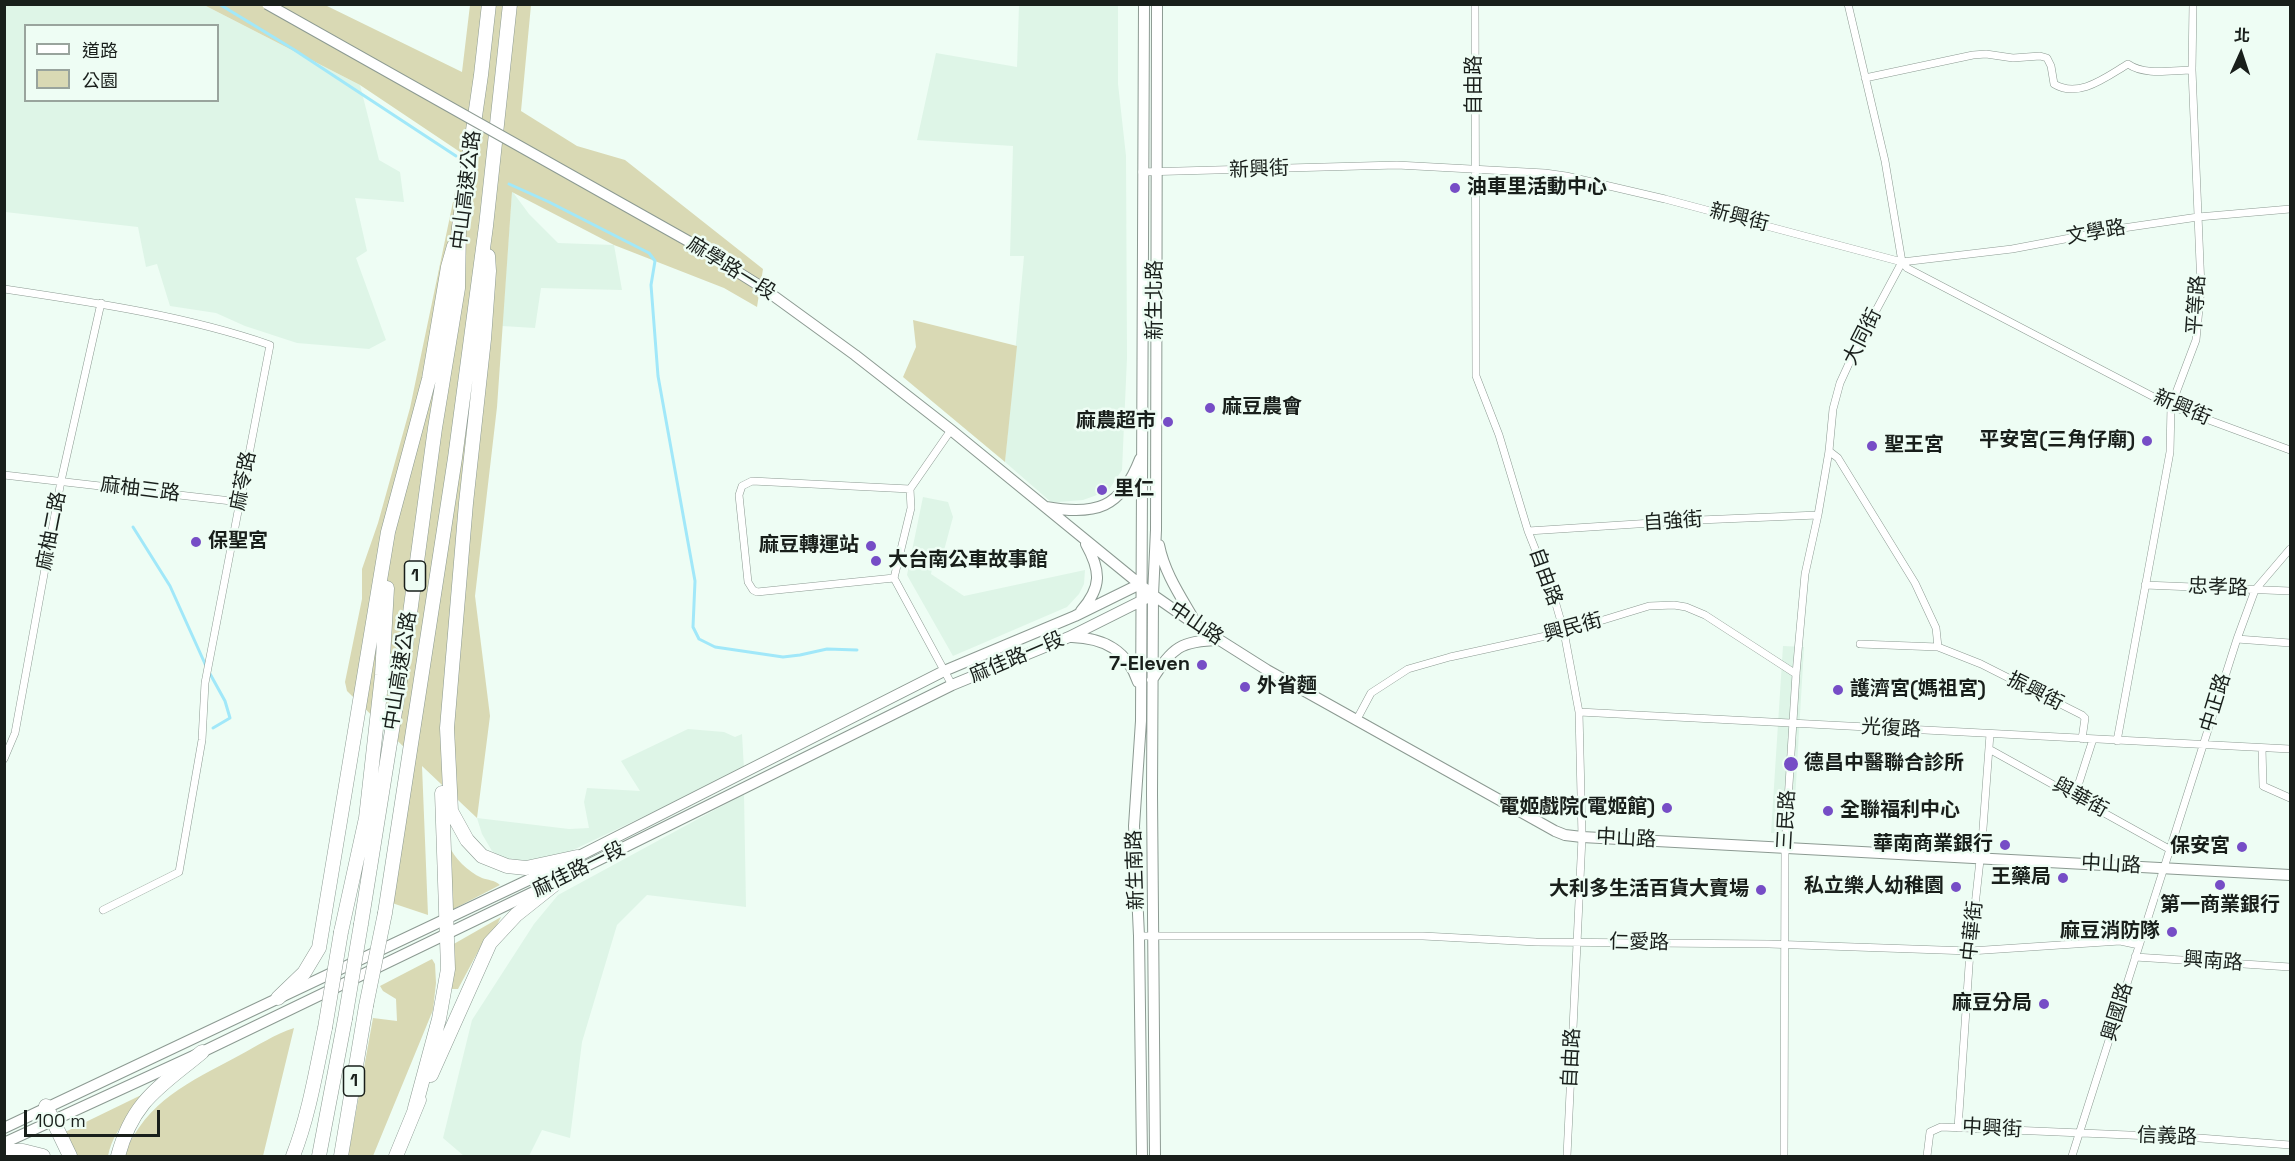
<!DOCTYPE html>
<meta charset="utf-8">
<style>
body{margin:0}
#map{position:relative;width:2295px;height:1161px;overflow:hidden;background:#eefdf4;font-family:"Space Grotesk","Noto Sans TC",sans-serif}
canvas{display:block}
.frame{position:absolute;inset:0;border:6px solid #191f1b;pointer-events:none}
.legend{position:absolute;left:24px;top:24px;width:195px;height:78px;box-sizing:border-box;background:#eefdf4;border:2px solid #99a49d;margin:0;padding:8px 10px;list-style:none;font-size:18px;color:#191f1b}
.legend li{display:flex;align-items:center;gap:12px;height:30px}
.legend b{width:30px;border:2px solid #99a49d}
.north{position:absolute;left:2211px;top:24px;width:60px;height:60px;-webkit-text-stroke:4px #eefdf4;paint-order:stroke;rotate:3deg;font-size:16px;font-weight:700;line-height:24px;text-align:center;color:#191f1b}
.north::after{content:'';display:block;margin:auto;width:21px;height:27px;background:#191f1b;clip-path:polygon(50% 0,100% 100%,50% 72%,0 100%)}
.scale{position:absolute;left:24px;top:1110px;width:136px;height:27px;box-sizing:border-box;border:3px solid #191f1b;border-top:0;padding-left:8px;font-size:18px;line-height:21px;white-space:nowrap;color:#191f1b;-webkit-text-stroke:4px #eefdf4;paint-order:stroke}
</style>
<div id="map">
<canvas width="2295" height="1161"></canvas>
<div class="frame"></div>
<ul class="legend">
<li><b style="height:8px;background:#fff"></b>道路</li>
<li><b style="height:16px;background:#d9d9b4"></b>公園</li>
</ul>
<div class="north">北</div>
<div class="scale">100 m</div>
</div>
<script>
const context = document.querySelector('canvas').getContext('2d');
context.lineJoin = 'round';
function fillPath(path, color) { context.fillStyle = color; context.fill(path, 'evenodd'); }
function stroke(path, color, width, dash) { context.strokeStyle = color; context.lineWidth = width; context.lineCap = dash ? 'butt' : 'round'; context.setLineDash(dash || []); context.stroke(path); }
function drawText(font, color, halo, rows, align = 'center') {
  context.font = font + ' "Space Grotesk","Noto Sans TC",sans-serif'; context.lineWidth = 5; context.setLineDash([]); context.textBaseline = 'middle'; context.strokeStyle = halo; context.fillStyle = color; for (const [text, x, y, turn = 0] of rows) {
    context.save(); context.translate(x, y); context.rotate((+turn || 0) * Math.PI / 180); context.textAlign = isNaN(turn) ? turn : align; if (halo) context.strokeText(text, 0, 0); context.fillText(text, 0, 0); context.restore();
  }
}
fillPath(new Path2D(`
 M5,5H204L360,85L379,160L400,172L404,202L355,198L367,251L356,258L386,340L369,349L297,343L245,326L216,313L170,306L157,264L146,267L138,227L5,212ZM26,26H218V100H26Z
 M1019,5H1118V84L1126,156L1127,358L1122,470L1108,491L1083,500L1059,502H1051L1005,462L1024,256H1010L1013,146L917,140L936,53L1017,67Z
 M512,191L529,214L558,243L614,245L622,290L541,288L535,328L502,326Z
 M923,497L948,502L953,517L943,554L934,557L931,574L964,596L1085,570L1084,584L1079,594L1067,607L953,656L907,575Z
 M1783,646L1804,647L1793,834L1771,833Z
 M688,729L724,732L735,737L742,734L744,769L556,858L522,862L505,860L492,851L482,834L477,818L569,829L589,828L584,802L587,788L640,791L621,761Z
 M744,794L746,907L647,895L617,925L582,1042L570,1138L542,1130L529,1156H464L443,1138L472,1020L534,924L558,895Z`), '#def5e7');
fillPath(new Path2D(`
 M204,5H325L462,72L470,5H531L521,111L577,146L625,160L763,269L757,307L724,288L614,245L512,192L497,407L475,596L490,716L477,818L422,766L428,915L392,903L415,758L347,691L345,682L362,599V569L378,523L410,408L463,154L360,85Z
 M913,320L1017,346L1005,462L903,377L916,347Z
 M448,844C455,859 467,871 482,878C488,880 494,880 500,885L442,915Z
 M501,917L493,933L482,944L458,989H451L445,949Z
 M432,959L435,964L436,983L433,1010L373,1156H348L373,1018L397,1021L396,999L383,991L380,986Z
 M294,1028L263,1156H123C149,1098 187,1084 240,1055C257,1046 275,1034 294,1028Z
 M166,1083C141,1104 115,1123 108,1156H69L59,1135Z`), '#d9d9b4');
stroke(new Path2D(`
 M219,4L293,49L456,156
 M509,184L549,202L649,253L655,261L651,285L658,376L695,581L693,627L699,639L715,647L783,657L800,655L827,649L857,650
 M133,527L170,586L206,666
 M209,672L225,701L230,718L213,728`), '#a1e8f9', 3);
const street = new Path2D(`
 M1475,4L1476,376L1499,435L1528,531L1553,594L1564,632L1579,712L1582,837L1567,1156
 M1865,78L1973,55L1986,54L2013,58L2040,56L2047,58L2051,66L2054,84C2079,99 2106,77 2128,64C2145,76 2172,70 2192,70
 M1142,172L1397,165L1545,173L1566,176L1665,199L1902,262L1907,268L2171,406L2290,450
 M1902,262L2012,249L2123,228L2198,217L2290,209
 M4,289C91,302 187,316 270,345L205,683L202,740L179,872L103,910
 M951,430L910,489L911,508L894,578L952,685
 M1829,451L1838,458L1915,583L1936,628L1938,647
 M4,475L240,502
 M1528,531L1699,520L1818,515
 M894,578L757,592L753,590L748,582L739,495L742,486L752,481L910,489
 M2145,585L2290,591
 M2237,639L2290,643
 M1860,644L1938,647L1981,664L2082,715L2085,718L2082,739
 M1579,712L2290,749
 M1356,721L1371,693L1408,669L1450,657L1564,632L1649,606L1674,605L1686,607L1705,615L1796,674
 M2117,741L2170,452L2171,406L2196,340L2201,288L2192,70L2193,4
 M2262,748L2263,786L2290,798
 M1989,749L2169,849
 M4,759L15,733L61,481L101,303
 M2075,795L2093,739
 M1139,936H1423L1536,942L1769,944L1970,951L2120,941L2139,945
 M2135,957L2290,967
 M1958,1128L1970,951L1982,842L1990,734
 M1784,1156L1785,848L1796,674L1805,574L1818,515L1829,451L1833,409L1840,383L1857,346L1902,262L1885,161L1848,4
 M1927,1156L1930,1132L1941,1127L2199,1138L2290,1145
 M2072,1156L2237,639L2255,590L2290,549`);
const secondary = new Path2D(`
 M760,286L855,355L951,430L1153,595L1199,627L1267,670L1555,831L1565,835L1582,837L2290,875
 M1046,507C1096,516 1121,508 1140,459
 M1159,545C1165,575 1182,598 1197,625
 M1081,611C1102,587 1101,571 1086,544
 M1072,637C1104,638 1127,650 1138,682
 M1152,680C1173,647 1180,641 1219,640
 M560,879L952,685L1069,637L1153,595
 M4,1128L577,857L944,671L1075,616L1140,584
 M4,1143L202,1052L546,886
 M1142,1156L1139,936L1134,826L1141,721L1144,4
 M1155,1156L1152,794L1153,595L1156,530L1157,4`);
const highway = new Path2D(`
 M488,256L489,271L484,339L466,503L447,728L451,811L467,840L482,856L507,866L526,868L577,857
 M385,913L455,458L486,226L510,4
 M361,924L406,643L435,428L458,288L459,227L481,75L489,4
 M341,932L366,818L382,675L387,588
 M278,998L304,973L319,948L388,532L429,379L448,267L454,246
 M431,1075L490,943L516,915L565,876
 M46,1106L70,1156
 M415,1108L439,1019L448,969L442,793
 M4,1151H23L43,1156
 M118,1156C133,1100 160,1087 202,1052
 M293,1156C309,1115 316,1071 325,1028
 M319,1156L345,1019
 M341,1156L366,1006
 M396,1156L419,1100`);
stroke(street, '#8c9a92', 8);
stroke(secondary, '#8c9a92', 12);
stroke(highway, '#8c9a92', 15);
stroke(street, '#fff', 7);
stroke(secondary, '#fff', 10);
stroke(highway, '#fff', 14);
const secondaryBridge = new Path2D(`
 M267,4L688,241L760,286`);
const highwayBridge = new Path2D(`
 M366,1006L385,913
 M345,1019L361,924
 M325,1028L341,932`);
stroke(secondaryBridge, '#8c9a92', 12, []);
stroke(highwayBridge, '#8c9a92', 15, []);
stroke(secondaryBridge, '#fff', 10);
stroke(highwayBridge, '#fff', 14);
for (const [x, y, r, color] of [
 [1455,188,6,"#764dc6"],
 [1210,408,6,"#764dc6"],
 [1168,422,6,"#764dc6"],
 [2147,441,6,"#764dc6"],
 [1872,446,6,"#764dc6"],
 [1102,490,6,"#764dc6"],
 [196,542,6,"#764dc6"],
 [871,546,6,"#764dc6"],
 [876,561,6,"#764dc6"],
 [1202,665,6,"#764dc6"],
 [1245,687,6,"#764dc6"],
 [1838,690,6,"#764dc6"],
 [1791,764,8,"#764dc6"],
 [1667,808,6,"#764dc6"],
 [1828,811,6,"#764dc6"],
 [2005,845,6,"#764dc6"],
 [2242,847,6,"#764dc6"],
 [2063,878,6,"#764dc6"],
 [2220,885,6,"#764dc6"],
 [1956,887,6,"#764dc6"],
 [1761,890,6,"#764dc6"],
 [2172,932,6,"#764dc6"],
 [2044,1004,6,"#764dc6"]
]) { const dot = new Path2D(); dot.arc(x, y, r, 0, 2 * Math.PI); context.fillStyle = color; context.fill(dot); stroke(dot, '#eefdf4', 2); }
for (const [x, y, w] of [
 [415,576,21],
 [354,1081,21]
]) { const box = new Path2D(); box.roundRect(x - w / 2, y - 15, w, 30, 4.5); context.fillStyle = '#eefdf4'; context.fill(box); stroke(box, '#191f1b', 1.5); }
drawText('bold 18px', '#191f1b', null, [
 ["1",415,576],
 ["1",354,1081]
]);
drawText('20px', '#191f1b', '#eefdf4', [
 ["自由路",1475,85,-90],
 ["新興街",1259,170,-2],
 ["中山高速公路",467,190,-83],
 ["新興街",1739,218,14],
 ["文學路",2096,233,-10],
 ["麻學路一段",731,269,32],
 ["新生北路",1156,300,-90],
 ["平等路",2197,305,-86],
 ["大同街",1863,337,-63],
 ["新興街",2182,408,23],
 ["麻苓路",244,481,-79],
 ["麻柚三路",140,490,7],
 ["自強街",1673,522,-4],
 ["麻柚二路",52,531,-79],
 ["自由路",1545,577,70],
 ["忠孝路",2218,588,2],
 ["中山路",1196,624,34],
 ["興民街",1573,628,-15],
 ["麻佳路一段",1017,658,-23],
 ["中山高速公路",401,671,-81],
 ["振興街",2035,692,27],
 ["中正路",2216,703,-73],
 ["光復路",1891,729,3],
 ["與華街",2080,798,29],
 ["三民路",1787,820,-87],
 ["中山路",1626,839,3],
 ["中山路",2111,865,3],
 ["麻佳路一段",579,870,-26],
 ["新生南路",1136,870,-92],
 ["中華街",1973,931,-84],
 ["仁愛路",1639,943,1],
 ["興南路",2213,962,4],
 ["興國路",2118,1012,-73],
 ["自由路",1572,1058,-87],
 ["中興街",1992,1129,3],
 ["信義路",2167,1137,2]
]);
drawText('bold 20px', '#191f1b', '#eefdf4', [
 ["油車里活動中心",1467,188,"left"],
 ["麻豆農會",1222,408,"left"],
 ["麻農超市",1156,422],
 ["平安宮(三角仔廟)",2135,441],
 ["聖王宮",1884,446,"left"],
 ["里仁",1114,490,"left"],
 ["保聖宮",208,542,"left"],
 ["麻豆轉運站",859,546],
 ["大台南公車故事館",888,561,"left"],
 ["7-Eleven",1190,665],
 ["外省麵",1257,687,"left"],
 ["護濟宮(媽祖宮)",1850,690,"left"],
 ["德昌中醫聯合診所",1804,764,"left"],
 ["電姬戲院(電姬館)",1655,808],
 ["全聯福利中心",1840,811,"left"],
 ["華南商業銀行",1993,845],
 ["保安宮",2230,847],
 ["王藥局",2051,878],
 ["私立樂人幼稚園",1944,887],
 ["大利多生活百貨大賣場",1749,890],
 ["第一商業銀行",2220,906,"center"],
 ["麻豆消防隊",2160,932],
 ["麻豆分局",2032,1004]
], 'right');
</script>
